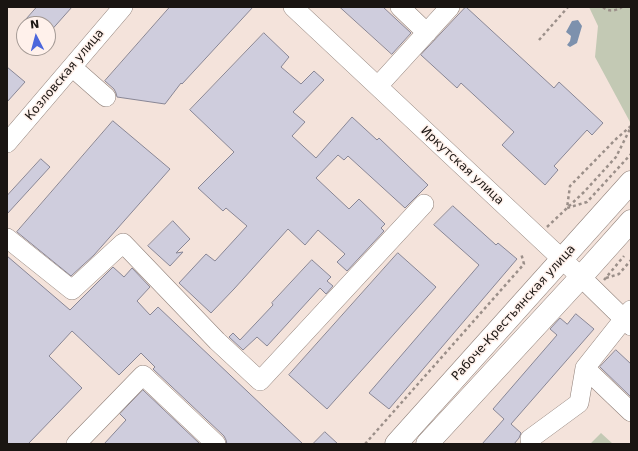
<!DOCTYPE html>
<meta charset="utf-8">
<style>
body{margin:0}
#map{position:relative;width:638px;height:451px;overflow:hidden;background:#f4e3db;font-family:"DejaVu Sans",sans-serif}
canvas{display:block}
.frame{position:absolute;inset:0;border:8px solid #1a1512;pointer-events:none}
.north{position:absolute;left:16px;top:16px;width:40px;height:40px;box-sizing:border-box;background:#fff1eb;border:1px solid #a39994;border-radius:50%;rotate:354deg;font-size:11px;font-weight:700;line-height:16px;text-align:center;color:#1a1512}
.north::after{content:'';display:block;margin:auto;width:14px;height:18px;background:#4d67dc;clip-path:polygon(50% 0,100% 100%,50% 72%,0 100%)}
</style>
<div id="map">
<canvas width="638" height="451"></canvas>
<div class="frame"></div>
<div class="north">N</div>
</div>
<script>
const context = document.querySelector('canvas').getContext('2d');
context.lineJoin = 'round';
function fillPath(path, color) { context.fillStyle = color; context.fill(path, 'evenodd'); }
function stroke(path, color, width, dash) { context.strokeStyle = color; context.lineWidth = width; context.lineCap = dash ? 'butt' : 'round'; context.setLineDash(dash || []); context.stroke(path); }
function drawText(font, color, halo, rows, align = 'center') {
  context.font = font + ' "DejaVu Sans",sans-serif'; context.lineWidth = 3; context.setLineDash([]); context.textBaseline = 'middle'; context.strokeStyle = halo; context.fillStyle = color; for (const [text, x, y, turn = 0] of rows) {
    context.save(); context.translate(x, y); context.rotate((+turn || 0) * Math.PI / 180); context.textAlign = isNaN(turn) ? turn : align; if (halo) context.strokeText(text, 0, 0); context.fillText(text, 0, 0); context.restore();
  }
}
fillPath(new Path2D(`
 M589,7H631V121L630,122L595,57L598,26Z
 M601,433L613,444H590Z`), '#c3c9b4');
fillPath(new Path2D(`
 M578,20L582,26L577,43L570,47L567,45L570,41L571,36L566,32L572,21Z`), '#7d91ad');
const building = new Path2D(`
 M37,7H72L48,34V24H22Z
 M170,7H253L182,84L181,83L165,104L117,97L116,93L114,89L105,81Z
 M340,7H383L411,33L392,54Z
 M466,7L554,88L559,82L603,123L592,135L587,130L554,166L558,170L545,185L502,145L514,132L461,83L457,88L421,55Z
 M264,33L289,57L281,67L301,84L314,71L324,80L293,112L305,122L292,136L316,158L352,117L377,140L379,138L428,185L405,208L348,156L344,160L338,155L316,178L349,209L359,199L385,224L381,228L384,231L347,271L337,262L345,254L318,230L305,245L288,229L234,289L211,313L179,283L206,254L215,261L247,226L226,208L223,211L198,188L234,152L190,110Z
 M7,67L25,82L7,102Z
 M113,121L170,169L94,255L71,276L17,232Z
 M41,159L50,167L7,214V196Z
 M453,206L496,245L498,243L517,259L389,409L369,393L479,265L434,225Z
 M173,221L190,239L176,253L183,252L170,266L148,246Z
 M398,253L436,287L327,409L289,375Z
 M7,256L70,310L113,267L124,277L132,268L150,287L137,301L150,315L158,307L303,444H227L226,440L224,436L153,369L155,367L141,353L119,375L72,331L49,356L82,388L28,444H7Z
 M312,260L331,277L327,281L333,286L326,294L320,288L267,346L257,337L243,350L229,337L233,333L240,340L273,305L272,303Z
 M576,314L594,329L511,424L521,433L519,438L514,444H482L504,419L493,409L557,335L550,329L560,318L567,324Z
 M616,350L631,364V397L600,367Z
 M143,390L200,444H104L126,420L120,414Z
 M325,432L338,444H313Z`);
fillPath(building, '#cfcddd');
stroke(building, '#888695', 1);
const minor = new Path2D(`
 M293,7L581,277L631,326
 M400,7L427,33
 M72,67L106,97
 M378,86L450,7
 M7,143L123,7
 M7,238L72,290L123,243L217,341L260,381L424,204
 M585,368L631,412
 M76,444L143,375L216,444
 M531,444L530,439L579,403L585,368L631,310`);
const major = new Path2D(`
 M396,444L631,182
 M427,444L581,277L631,221`);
stroke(minor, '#90817a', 20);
stroke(major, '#90817a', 23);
stroke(new Path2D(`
 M603,7C608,12 616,11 622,7
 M539,40L568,7
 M631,126L616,139L570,186L567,208L587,202L631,154
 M547,227L584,192L616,157L631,127
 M606,278L619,274L631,260
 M604,280L624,256
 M365,444L524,264L521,253`), '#9b8f89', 2.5, [3, 3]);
stroke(minor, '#fff', 19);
stroke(major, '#fff', 22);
drawText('12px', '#1a1512', '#fff1eb', [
 ["Козловская улица",65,75,-50],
 ["Иркутская улица",462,166,43],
 ["Рабоче-Крестьянская улица",514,313,-48]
]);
</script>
